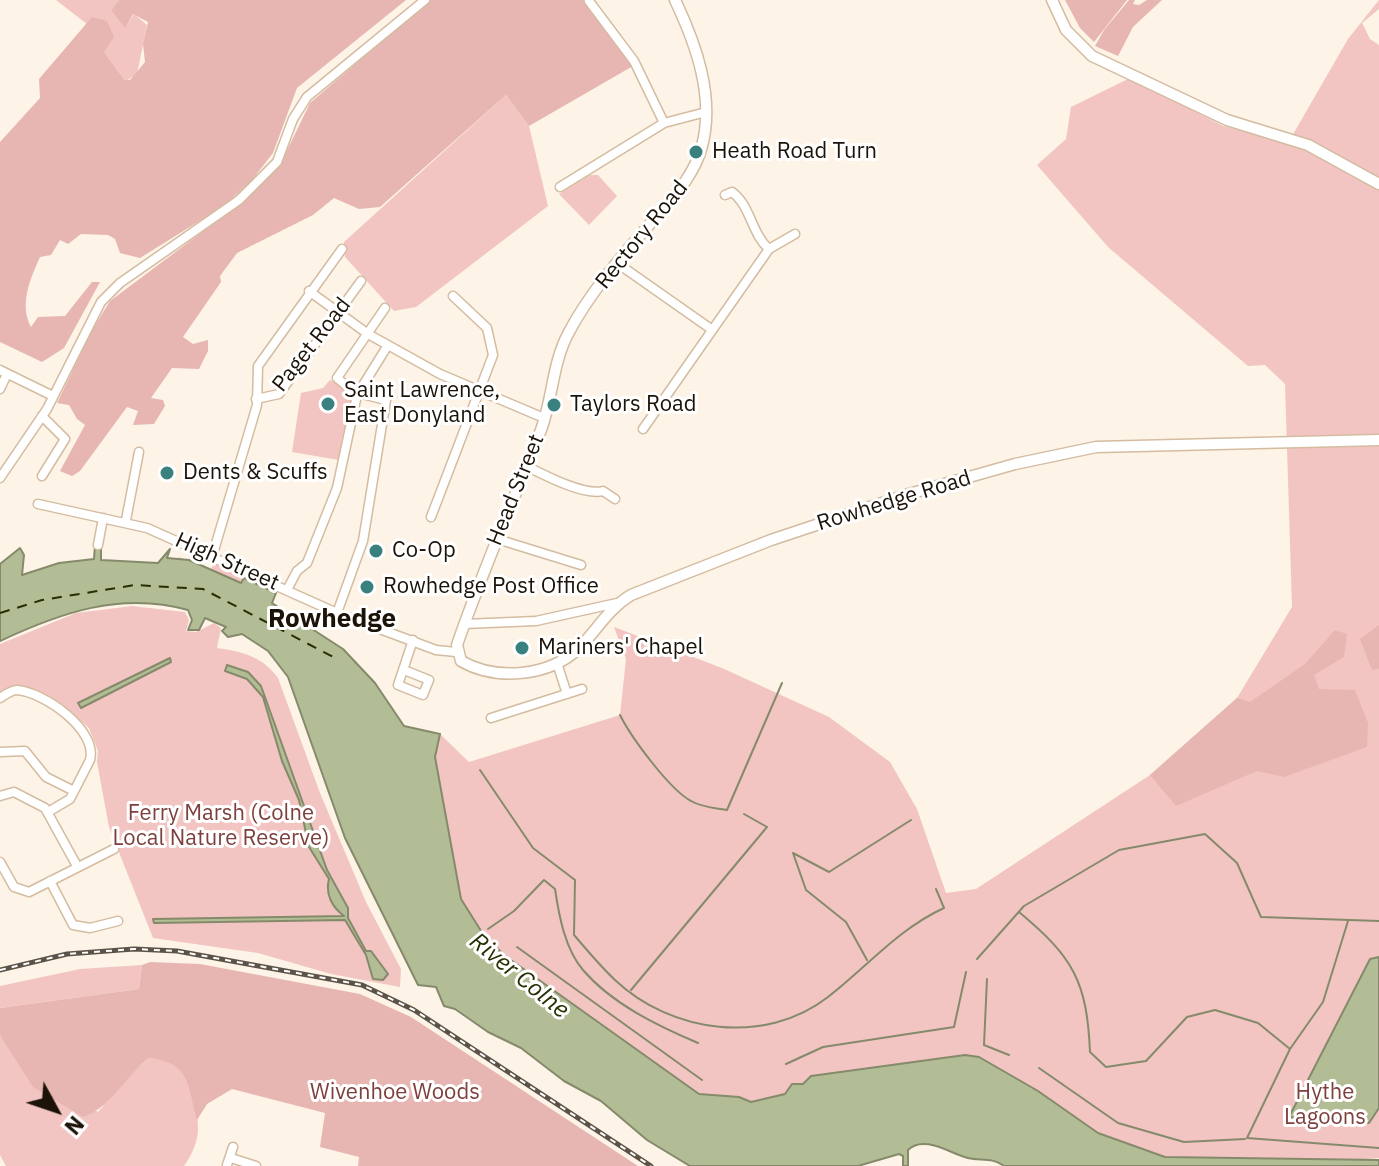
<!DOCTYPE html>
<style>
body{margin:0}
#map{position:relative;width:1379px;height:1166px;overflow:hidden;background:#fdf3e7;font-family:"IBM Plex Sans",sans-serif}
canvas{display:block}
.north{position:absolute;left:16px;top:1070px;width:80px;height:80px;-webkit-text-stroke:6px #fff;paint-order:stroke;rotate:130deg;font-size:22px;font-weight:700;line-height:32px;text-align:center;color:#1b1208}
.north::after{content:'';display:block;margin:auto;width:28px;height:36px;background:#1b1208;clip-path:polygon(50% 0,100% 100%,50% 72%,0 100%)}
</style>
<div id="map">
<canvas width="1379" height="1166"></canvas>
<div class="north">N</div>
</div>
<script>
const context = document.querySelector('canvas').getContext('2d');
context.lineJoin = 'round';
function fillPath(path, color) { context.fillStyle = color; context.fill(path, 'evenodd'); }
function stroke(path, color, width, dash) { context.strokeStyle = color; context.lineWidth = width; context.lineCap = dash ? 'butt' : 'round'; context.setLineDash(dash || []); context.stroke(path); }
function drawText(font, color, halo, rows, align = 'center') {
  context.font = font + ' "IBM Plex Sans",sans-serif'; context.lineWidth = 6; context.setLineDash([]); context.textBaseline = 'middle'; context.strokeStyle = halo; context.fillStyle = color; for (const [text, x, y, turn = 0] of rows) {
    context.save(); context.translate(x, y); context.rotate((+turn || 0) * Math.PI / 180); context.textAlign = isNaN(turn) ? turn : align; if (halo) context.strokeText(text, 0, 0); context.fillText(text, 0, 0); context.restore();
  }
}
fillPath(new Path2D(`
 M56,0H119L111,10L125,27L134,14L147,25L137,74L126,81L104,52L92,18L87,24Z
 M1379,0V9L1362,23L1370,39L1379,45V1158L1341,1161L1379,1160V1166L1080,1156L768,1131L524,1005L276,615L14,590L0,564L20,548L24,555L22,575L59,563L94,559L95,545L101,560L158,563L170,549L167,558L177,561L179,557L211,570L214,561L272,590L276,593L272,603L343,649L375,683L404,726L440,734L469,762L620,715L626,659L614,627L722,668L829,717L890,762L917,809L946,893L976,889L1150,775L1237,698L1292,607L1285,384L1265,365L1248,366L1108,247L1037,165L1066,139L1071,107L1130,78L1223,126L1288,143L1348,39Z
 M506,95L529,126L548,206L416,307L394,311L345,257L344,242Z
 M590,175H598L617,196L589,225L559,194Z
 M330,380L353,394L348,438L339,460L292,452L301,393L323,388Z
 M132,606L185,612L189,620L186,631L196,632L214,623L221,628L217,648C243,652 262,656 278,678L320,793L366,902L401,969L400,987L331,974L258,953L153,938L109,827L97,762L98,751L89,728L63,705L27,688L0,695V644L76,613Z
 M142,965L139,989L0,1008V986L80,969Z
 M0,1035L98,1112L133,1071L149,1058C157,1059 167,1059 173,1063C190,1073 199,1112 198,1131C197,1144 191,1156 184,1166H6L0,1155Z`), '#f2c5c2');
fillPath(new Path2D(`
 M119,0H406L297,88L273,153L252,180L225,205L140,258L120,253L115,239L108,235L81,234L68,244L60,240L51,255L40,257C30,279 19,305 31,327L38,317L65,316L92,282H100L64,348L42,362L0,342V142L40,98L39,79L92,17L107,21L114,37L104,52L125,80H130L145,62L143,44L148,22L133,14L125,28L111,10Z
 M430,0H585L633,66L529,126L506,95L380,207L359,209L334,198L313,215L237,253L220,276L221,282L183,337L193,344L208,340V351L199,369L172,368L151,398L163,400L165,406L154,424L133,425L138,411L127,407L80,471L72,476L60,471L85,425L77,419L69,405L57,403L92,330L110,301L249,197L279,167L310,103Z
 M1065,0H1127L1094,42L1080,28Z
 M1129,0H1135L1133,4L1139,5L1147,0H1162L1133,27L1118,56L1095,46L1104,30Z
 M1379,625V669L1372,670L1360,639Z
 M1335,630L1347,634L1344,657L1314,675L1319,689L1355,690L1368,723L1367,747L1284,777L1257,771L1176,806L1150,775L1237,698L1250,702L1305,664Z
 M150,962L200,964L360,994L411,1017L638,1166H358L359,1157L320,1147L325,1113L232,1089L207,1104L197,1120C187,1084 191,1063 149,1058C126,1075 111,1108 83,1117L33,1087L0,1035V1008L139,989L142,965Z`), '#e7b6b2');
const water = new Path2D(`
 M95,545H101V560L158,563L170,549L167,558L189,560L241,583L244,578L276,593L272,603L343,649L375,683L404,726L440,734L435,757L461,899L483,934L504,955L699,1094L739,1097L751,1102L785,1094L792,1084H803L811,1076L965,1055L979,1057L1038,1091L1098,1133L1165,1157L1379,1160V1166H1004C992,1157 981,1161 968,1158C951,1154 924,1134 908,1150V1166H903V1156L899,1154L858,1166H690L647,1140L601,1101L564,1081L521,1048L488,1032L455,1009L444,1006L436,987L418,985L345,838L288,677L268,651L242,634L228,637L222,631L226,627L205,618L199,630H188L192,620L188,610C121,591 60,613 0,641V564L20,548L24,555L22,575L59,563L94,559Z
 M170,658L171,662L81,708L78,703Z
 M227,665L248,672L261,686L327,870L348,908V918L366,951H371L388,974L383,980L373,979L366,955L345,920L154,923L153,919L344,916C332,907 325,894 329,879L309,847L299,800L282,761L263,697L247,679L225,671Z
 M1379,957V1108L1369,1123L1289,1117L1370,959Z`);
fillPath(water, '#b3bd95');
stroke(water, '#858a6b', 2);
stroke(new Path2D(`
 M620,715C631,737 669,789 691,801C701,807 715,808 727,810L782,683
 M480,770L533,848L575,880L574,935C587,950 600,966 615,980C671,1033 765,1046 828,997C867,967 898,929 944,908L936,889
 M1019,912C1073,957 1087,981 1090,1052L1106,1067L1146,1061L1187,1017L1215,1010L1258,1023L1290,1049L1247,1138L1379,1148
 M488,929L514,911L544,880L555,889C559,916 565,949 583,970C612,1004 658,1026 698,1043
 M517,947L702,1080
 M977,959L1024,906L1119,850L1205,834L1237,863L1261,917L1379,921
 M867,960L846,922L806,890L793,853L829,872L911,820
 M987,979L984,1045L1009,1055
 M631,990L767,827L744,814
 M1290,1049L1323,1002L1348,921
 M786,1064L823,1047L954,1027L966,972
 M1039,1068L1118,1123L1184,1142L1245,1139`), '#858a6b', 2);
stroke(new Path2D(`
 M0,613L42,600L135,585L203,589L337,659`), '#262f00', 2, [10, 8]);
const minor = new Path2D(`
 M589,1L634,61L664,123
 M560,187L664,123L706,112
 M725,195L732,192C751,206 751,233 769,249
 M617,263L711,329
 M309,291L368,334L440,374L544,418
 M0,370L53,396
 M0,389L7,374
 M256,399L279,394L361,281
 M643,429L769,249L795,234
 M526,466C544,475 584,496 603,491L615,499
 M42,476L65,439L42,416
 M0,478L47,409L101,302L120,283L239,200L277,162L293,119L307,97L425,0
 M38,504L147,528L337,613L436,650L456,652
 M431,517L493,355L487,328L453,296
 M126,520L139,452
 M497,539L581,565
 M98,545L103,518
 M212,557L257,405L258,366L342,249
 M288,588L297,571L307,563L337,488L357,395L388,345
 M337,613L363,541L386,400L354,392L337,378L385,308
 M464,624L536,621L617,603
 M557,663L567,694
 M404,670L429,680L423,695L398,685L413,640
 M0,698C5,695 11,690 17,690C44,692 98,730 90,760L70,799L48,812
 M491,718L582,689
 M0,752L25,751L46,777L74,791
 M0,796L14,792L45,808L77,866
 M0,862L14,887L29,892L114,849
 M50,881L73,925L90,928L118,921
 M231,1158L256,1166
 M227,1165L233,1147`);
const tertiary = new Path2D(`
 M675,0C696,44 715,97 702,146C694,178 669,201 649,225C620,258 589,294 569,332C552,363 553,398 541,430C513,502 482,572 457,645L461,661C496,681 549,677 579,648C597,630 608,609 631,595L771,540L909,494L1015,464L1096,447L1379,440
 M1052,0L1066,30L1092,56L1227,120L1308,145L1379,184`);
stroke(minor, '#d4bca0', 11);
stroke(tertiary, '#d4bca0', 13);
stroke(minor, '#fff', 8);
stroke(tertiary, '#fff', 10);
const rail = new Path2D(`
 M0,970L67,954L134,949L177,951L362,985L414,1010L651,1166`);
stroke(rail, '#5c5348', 5);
stroke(rail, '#fff', 2, [6]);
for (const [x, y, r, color] of [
 [696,152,8,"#39817e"],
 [328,404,8,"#39817e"],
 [554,405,8,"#39817e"],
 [167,473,8,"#39817e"],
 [376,551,8,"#39817e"],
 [367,587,8,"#39817e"],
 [522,648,8,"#39817e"]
]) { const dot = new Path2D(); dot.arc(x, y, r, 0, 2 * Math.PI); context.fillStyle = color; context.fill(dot); stroke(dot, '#fff', 3); }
drawText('22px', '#1b1208', '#fff', [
 ["Heath Road Turn",712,152],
 ["Saint Lawrence,",344,391],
 ["East Donyland",344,416],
 ["Taylors Road",570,405],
 ["Dents & Scuffs",183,473],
 ["Co-Op",392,551],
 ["Rowhedge Post Office",383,587],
 ["Mariners' Chapel",538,648]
], 'left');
drawText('22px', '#1b1208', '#fff', [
 ["Rectory Road",642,235,-51],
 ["Paget Road",312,345,-52],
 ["Head Street",516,490,-68],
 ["Rowhedge Road",894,501,-17],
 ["High Street",227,562,24]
]);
drawText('22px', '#7e403d', '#fff', [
 ["Ferry Marsh (Colne",221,814],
 ["Local Nature Reserve)",221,839],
 ["Wivenhoe Woods",395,1093],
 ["Hythe",1325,1093],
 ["Lagoons",1325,1118]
]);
drawText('italic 24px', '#262f00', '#fff', [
 ["River Colne",519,976,39]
]);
drawText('bold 26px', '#1b1208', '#fff', [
 ["Rowhedge",332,619]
]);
</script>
